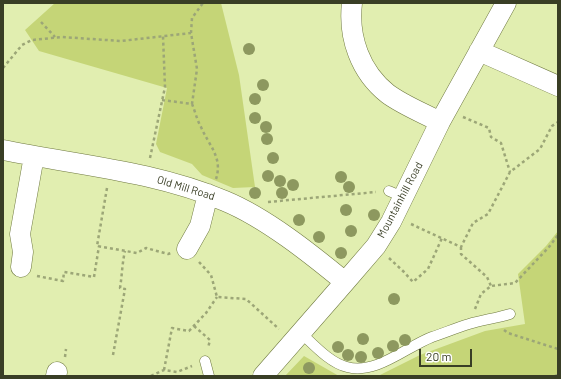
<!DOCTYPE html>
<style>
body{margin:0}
#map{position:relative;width:561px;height:379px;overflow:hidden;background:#e1eeb0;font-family:Barlow,sans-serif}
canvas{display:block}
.frame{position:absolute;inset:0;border:4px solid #393e25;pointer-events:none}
.scale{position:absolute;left:419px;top:349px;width:53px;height:18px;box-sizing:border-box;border:2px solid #393e25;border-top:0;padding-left:5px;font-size:12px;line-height:14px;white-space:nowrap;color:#393e25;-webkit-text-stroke:3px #fff;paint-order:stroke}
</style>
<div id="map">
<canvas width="561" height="379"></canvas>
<div class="frame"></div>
<div class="scale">20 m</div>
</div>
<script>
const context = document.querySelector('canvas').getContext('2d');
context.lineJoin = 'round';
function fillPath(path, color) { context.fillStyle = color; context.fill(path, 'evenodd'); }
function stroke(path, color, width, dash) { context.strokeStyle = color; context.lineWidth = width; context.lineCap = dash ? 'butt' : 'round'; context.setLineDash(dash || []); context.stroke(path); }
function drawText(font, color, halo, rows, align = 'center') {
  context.font = font + ' Barlow,sans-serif'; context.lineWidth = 4; context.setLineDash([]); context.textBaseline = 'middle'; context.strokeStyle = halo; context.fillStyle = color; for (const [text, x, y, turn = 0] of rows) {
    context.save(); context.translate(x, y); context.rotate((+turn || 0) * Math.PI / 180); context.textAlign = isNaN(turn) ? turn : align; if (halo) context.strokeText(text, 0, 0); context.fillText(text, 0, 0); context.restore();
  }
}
fillPath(new Path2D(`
 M55,3H221L239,75L255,187L233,188L202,175L192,164L160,152L156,144L167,88L39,51L25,30Z
 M558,231V376H378L420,355L485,331L525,324L518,274L546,246Z
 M304,356L339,376H285Z`), '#c5d577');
const service = new Path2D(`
 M389,191L403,197
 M301,333C314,345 330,363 347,367C376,375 406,347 432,337C444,333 456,328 469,324C483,320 497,318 510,314
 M205,361L209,376`);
const minor = new Path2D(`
 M352,3C348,37 360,72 388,94C403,105 423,113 440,122
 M479,51L558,86
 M3,150C77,165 154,171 225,201C266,218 311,254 345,282
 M187,249L200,226L208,194
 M21,267L23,252L20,234L34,156
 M56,376L57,372
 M263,376L345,282L376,246L391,222L440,122L506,3`);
stroke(service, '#6f7940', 11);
stroke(minor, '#6f7940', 21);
stroke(new Path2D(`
 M41,22L55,37
 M3,68L22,45L32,40L62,37L121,41L191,33
 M162,100L192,104L197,69L191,33L192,18L203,3
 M192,104C195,111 197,120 201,127C209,146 223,157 216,179
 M463,117L489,128L491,137L501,143L510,172
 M150,158L165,87L163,36
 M107,188L97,246L137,253L146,248L168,254L171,253
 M268,202L376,192
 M411,224L461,247L473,223L488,214L510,172L540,149L552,126L558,122
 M461,247V254L487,277L491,286
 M389,258L404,272L413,282L428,269L442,238
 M199,262L211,275L217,297L246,299L279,329
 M37,276L63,281L64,272L94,277L99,246
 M475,309L481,294L491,286L515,283L549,247L558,235
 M194,326L210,340L208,348
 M504,330L508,333L558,349
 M113,355L125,289L120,288C122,276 122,264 125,251
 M65,357L66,349
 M164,370L172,328L189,331L206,313L217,297
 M151,376L164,370L177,372L192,366
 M555,376L558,375`), '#9ca677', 2.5, [3, 3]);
stroke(service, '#fff', 10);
stroke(minor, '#fff', 20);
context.fillStyle = '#8d985f';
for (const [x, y] of [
 [249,49],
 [263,85],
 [255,99],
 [255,118],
 [266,127],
 [267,139],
 [273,158],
 [268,176],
 [341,177],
 [280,181],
 [293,185],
 [349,187],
 [255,193],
 [282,193],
 [346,210],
 [374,215],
 [299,220],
 [351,231],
 [319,237],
 [341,253],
 [394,299],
 [363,339],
 [405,340],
 [393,346],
 [338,347],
 [378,353],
 [348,355],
 [361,357],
 [309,368]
]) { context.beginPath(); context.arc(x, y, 6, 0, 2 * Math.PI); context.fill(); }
drawText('11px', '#393e25', '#fff', [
 ["Old Mill Road",186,188,17],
 ["Mountainhill Road",400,200,-62]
]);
</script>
